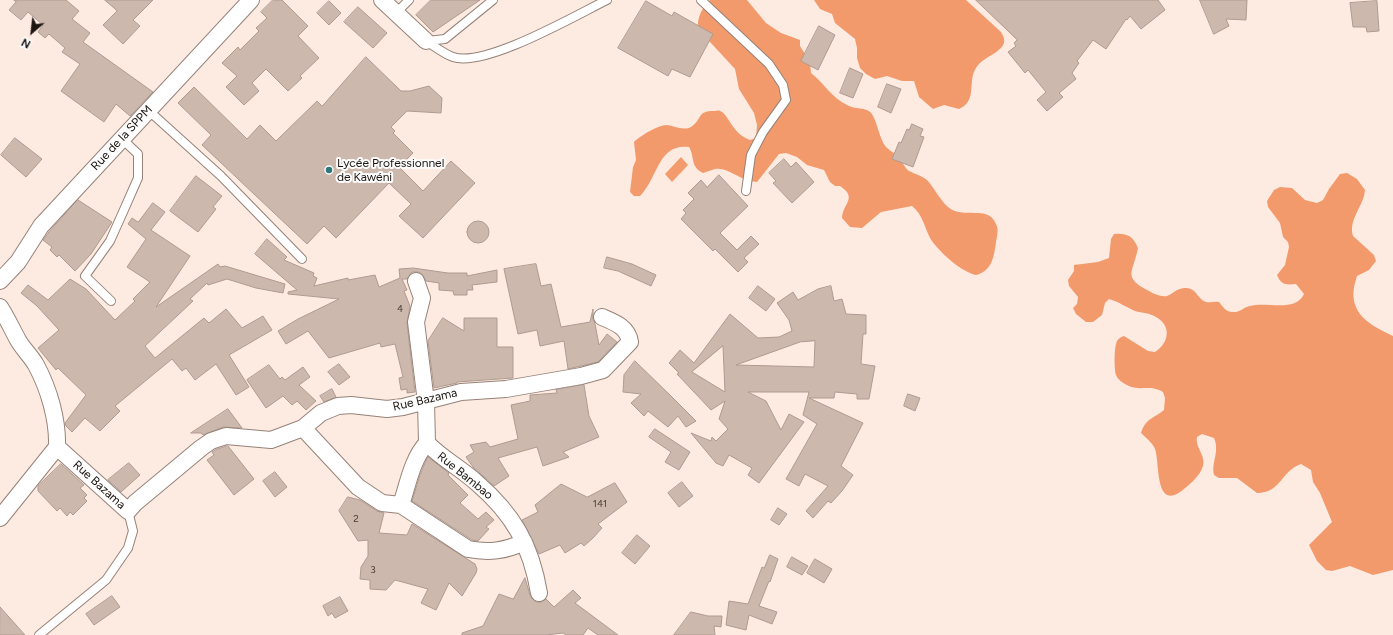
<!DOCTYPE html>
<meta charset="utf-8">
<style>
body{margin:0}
#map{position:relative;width:1393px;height:635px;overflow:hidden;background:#fdebe2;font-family:Figtree,sans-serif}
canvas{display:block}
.north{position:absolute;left:12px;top:12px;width:40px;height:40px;-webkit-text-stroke:3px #fcfcfc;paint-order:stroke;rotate:208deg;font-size:11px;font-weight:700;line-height:16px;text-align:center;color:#1c1511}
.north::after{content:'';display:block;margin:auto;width:14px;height:18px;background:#1c1511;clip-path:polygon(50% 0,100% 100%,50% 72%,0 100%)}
</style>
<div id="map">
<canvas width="1393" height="635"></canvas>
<div class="north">N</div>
</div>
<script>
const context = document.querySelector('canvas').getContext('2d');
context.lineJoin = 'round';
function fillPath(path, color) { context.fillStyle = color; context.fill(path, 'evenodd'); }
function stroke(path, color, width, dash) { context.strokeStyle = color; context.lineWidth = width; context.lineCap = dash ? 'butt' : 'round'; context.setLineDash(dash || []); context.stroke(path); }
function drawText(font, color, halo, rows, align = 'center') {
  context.font = font + ' Figtree,sans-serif'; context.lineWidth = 4; context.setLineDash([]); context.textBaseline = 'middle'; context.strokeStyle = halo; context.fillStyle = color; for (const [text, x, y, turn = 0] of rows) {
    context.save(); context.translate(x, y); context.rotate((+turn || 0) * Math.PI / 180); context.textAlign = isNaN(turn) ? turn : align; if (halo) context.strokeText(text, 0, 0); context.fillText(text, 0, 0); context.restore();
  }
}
fillPath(new Path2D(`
 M710,0H747L766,23L781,33L800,40V46L810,62L811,73C824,83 832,98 847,105C855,110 866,106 872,114C878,124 879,138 886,147C890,151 895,153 898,157C902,161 904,167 909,171C915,174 923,176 928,181C935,189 940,200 948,207C963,220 988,204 996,224C999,230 997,236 996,242C994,257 992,271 976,275C961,272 938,251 930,238C924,226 923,215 912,206L881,212L862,228L850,227L842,218C843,203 858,198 840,186H835L830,182L824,170L807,165L797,157L786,153L779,154L757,182C741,182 729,167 715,169C711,170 707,172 703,173C690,167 695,157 689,147C658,143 658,178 640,196H634L630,192L633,167L636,160L634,142C640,136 658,125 667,125C674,126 683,131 691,127C703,119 696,111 714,111C717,111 718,110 720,111C729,114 731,133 750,140L756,138L757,125L754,113L739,89L735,69L698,29C697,17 702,8 710,0Z
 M814,0H966L1001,32C1014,51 984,54 976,68C967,81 978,101 959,109L944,105L933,109L919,97L914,81H902L887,76L875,79L866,74L860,68L857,58V48L855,39L835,23L832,14L820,9Z
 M1347,173L1357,179L1365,190C1364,206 1348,219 1353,236L1374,255L1376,261L1369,270L1357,276C1345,310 1365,323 1393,336V570L1373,575L1350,566L1332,571L1326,570L1317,561L1309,545L1332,522L1320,493L1313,482L1311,470L1301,464C1281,471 1281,493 1257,493L1237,478H1219L1214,475C1211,462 1220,452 1214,438L1202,434L1197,437C1195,448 1206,455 1203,466C1200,476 1191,483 1184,489C1154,514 1160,462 1155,449C1152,442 1146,438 1141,433C1146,418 1153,419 1164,410L1165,398L1163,392C1149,384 1139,392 1127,385C1123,383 1118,380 1116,375C1114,369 1114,347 1117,341C1119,338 1121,337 1124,336L1148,351L1155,352C1169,343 1172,326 1156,317C1150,313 1142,313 1135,311C1126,307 1119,302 1109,299L1105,303L1102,315L1093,322H1086L1076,314L1073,308L1077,304L1078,297L1069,286L1068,280L1074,271V265L1098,262L1109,258L1111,239L1114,234C1127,233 1133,236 1138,248C1133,273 1122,277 1149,291C1154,294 1161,297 1167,296C1174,293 1178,287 1187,288C1197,289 1198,300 1206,302C1210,303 1214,301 1219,302C1223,307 1226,312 1233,312C1239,313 1244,307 1250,306C1267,301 1295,313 1304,294L1296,284C1286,285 1281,285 1277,275L1285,265L1289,247L1288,242L1283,237L1280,223L1268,207L1267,201L1274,190L1280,187L1292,188L1305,200L1317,203L1323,200L1329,189L1340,174Z`), '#f39a6c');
fillPath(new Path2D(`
 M681,157L688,165L672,182L665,174Z`), '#f49b6d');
const building = new Path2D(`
 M14,0H66L79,11L72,19L90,33L83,42L153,92L130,116L116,104L104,122L61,91L80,64L62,52L65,48L49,34L45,38L38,32L43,25L28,12L21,20L9,10L16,2Z
 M105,0H153L133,20L140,26L123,44L103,25L117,11Z
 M273,0H282L308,26L298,36L319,58L300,76L302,78L288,91L266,69L252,83L259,91L244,105L226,87L237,76L222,63L238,47L240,50L259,31L256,28L267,18L261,12Z
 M431,0H480L433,32L416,15Z
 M976,0H1158L1165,10L1141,29L1130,16L1127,20L1126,19L1106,49L1093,40L1077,61L1079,63L1072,73L1076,79L1059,93L1063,97L1047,111L1037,100L1046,92L1028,70L1025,73L1008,52L1016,46L1014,43L1017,40Z
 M1200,0H1247L1246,20L1226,19L1229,26L1214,34Z
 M329,1L341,13L329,25L317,13Z
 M646,1L672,16L674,12L713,34L690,77L672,69L668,76L618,48Z
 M1377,1L1379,31L1367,32L1366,27H1353L1350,3Z
 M358,7L387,33L373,48L344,22Z
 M819,26L835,35L818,70L801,61Z
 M366,57L401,91H410L429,86L442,98L441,113L407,111L391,127L395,131L393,133L413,153L399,167L423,191L451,161L475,183L423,238L399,216L411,204L389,183L336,238L324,226L307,244L202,145L211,135L178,103L194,87L247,139L260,125L276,141L317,101L322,106Z
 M850,68L863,74L853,98L840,93Z
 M887,84L901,89L891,113L878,107Z
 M912,124L923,129L920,136L924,137L913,167L892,159L899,142L901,143L907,129L909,130Z
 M15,138L42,159L26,177L1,155Z
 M784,159L791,167L796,162L814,182L792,203L773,183L776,181L769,173Z
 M719,175L748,206L720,233L737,250L751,236L759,244L744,258L748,262L738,272L715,249L713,251L681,219L686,213L683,210L694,199L688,193L701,180L707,187Z
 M196,176L222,196L213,207L216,209L198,232L170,211Z
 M78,200L112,222L91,254L75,271L59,255L57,257L50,250L52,247L43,240L49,232Z
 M153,203L165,212L151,230L190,256L156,307L218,264L220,267L225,266L285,284L283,293L256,288L227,279L208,285L207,283L190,299L193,301L145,346L155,358L204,318L209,323L226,309L242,328L263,316L272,330L229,355L249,387L236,395L216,364L195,380L186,368L182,371L172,359L115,406L120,411L100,431L85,418L72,432L66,426L65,423L86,395L58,368L56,370L38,348L59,330L37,306L21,293L28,285L48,300L70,279L86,289L115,320L135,301L133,299L150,282L127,267L146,239L128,224L132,218L138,222Z
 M467 232a11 11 0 1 1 22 0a11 11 0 1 1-22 0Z
 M267,239L287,257L284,260L314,273L313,276L317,278L314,286L348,278V280L375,275L379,287L400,278L399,269L413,268L448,273H467V276L497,270V282L472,285L473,290H467V295H454L453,291L439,290V283L426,281L422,274L418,272H412L407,279H402L407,290L404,291L410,306L407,323L415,392L407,393V389L401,390L399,378L403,377L395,344L381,347L380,343L329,358L308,331L286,344L278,331L298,319L339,299L288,294V292L297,290L255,254Z
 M607,257L632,264L656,275L651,286L618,271L604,268Z
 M536,264L541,286L551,284L561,327L590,322L593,309V319L595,324L599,345L607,334L617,342L598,362L568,369L564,341L540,346L537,330L518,334L504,269Z
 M758,286L775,299L766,311L749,298Z
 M831,286L834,301L842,299L846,314L866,315V334H863L861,364L875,366L869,399H857V394L835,392L834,398H809L863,423L841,466L853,475L842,491L831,503L828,501L813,518L806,511L828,486L805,474L799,486L786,479L817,424L803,415L809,392H748L766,401L781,430L789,414L804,422L759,483L748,475L752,468L729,455L723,466L716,463L691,433L711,441L712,437L716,441L728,429L719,419L725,401L711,410L677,374L679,373L669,363L680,350L694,363L730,314L758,338L779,337L792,331L789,320L777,303L793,292L798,300L818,289ZM815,341L814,367L736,365L800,342ZM723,346L725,392L692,372Z
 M443,318L464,331V318H497V347H513V378L457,382V383L434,388L428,341Z
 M635,361L671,396L696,421L686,427L678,416L668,427L648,411L644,416L631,403L641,394L623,392L624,375Z
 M339,364L350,377L339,385L328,372Z
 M269,365L280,379L282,377L285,380L303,367L310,377L299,385L316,401L306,410L297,401L292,405L283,396L266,408L247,380Z
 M584,385L589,416L599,437L563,452L569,457L543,466L537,447L498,458L509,476L494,486L473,467L466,457L474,452L470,445L486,442L490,447L518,439L511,405L530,401V395L557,393L556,390Z
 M332,389L336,397L324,402L320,396Z
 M908,394L920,398L915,411L904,406Z
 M228,409L242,428L223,427L203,435L201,433H191Z
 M655,429L690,452L679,470L665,462L671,452L649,437Z
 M228,446L254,479L234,495L207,460L214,455L212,452L215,450Z
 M428,457L449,473L448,475L468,495L460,503L478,519L486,512L494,520L486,527L489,529L478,541L472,540L412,501L420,475Z
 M129,463L140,475L121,492L108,480Z
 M61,464L84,485L80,488L87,495L84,498L87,501L73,515L70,512L67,516L60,508L57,511L38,491V486Z
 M275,472L287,487L275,497L263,481Z
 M682,482L693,496L679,507L668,493Z
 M615,483L627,502L598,524L602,528L593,538L584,546L581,543L565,553L560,545L539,554L522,520L538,512L535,505L561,484L587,497Z
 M348,497L360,500L377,511L384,513L379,533L407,535L412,524L475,564L477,569L476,573L462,596L449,583L436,610L421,603L428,589L395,580L386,590L370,589V580L360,579L361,567L368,556V540L358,541L339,511Z
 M778,508L787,514L779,525L771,520Z
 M637,535L650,546L635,564L622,553Z
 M770,555L778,559L770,582L769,581L759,606L777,612L772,624L749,615L746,630L726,625L729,601L748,604L762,567L764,568Z
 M792,557L808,566L802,575L787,567Z
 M815,559L832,569L824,583L807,573Z
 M525,578L530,595L536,602H541L546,599L554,607L573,590L581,598L575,603L618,635H598L588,628L583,635H566L563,633L546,635H462V633L483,626L499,594L513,599Z
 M112,596L120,607L94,625L86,614Z
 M340,597L348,611L335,618L332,613L328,616L323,606Z
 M0,607L25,635H0Z
 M691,612L708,616H722L721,627L714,626L715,635H674Z`);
fillPath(building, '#cdb8ae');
stroke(building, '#af9a90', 1);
const service = new Path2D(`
 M701,0L769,64L783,85L786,100L763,132L751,155L746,191
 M396,13L409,0
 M426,41C434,46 444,54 453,57C485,68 576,15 607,0
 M427,41L445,39L493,0
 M148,110L221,176L302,259
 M111,301L85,276L110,241L123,212L138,178V154L121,138
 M39,635L106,580L128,548L133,531L128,511`);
const minor = new Path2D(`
 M382,0L426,41
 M0,281L18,262L41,226L251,0
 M416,281L422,298L416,322L426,402L427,443C442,459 461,468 477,483C513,514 531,545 539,593
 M0,307C7,318 12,329 18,340C23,349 31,356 36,365C49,389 58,420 57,447L0,518
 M303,428L358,487L382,503L401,505L468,549C489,553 505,551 524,542
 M57,447L128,511L135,503L201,448L211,441L226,436L271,440L303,428L321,413L338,406L351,405L387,409L403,407L461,392L506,389L581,376L603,370L630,342C628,327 614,322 602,317
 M401,505C408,484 412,459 427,443`);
stroke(service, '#968278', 10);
stroke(minor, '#968278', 18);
stroke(service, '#fff', 8);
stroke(minor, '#fff', 16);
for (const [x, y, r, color] of [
 [329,170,4,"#2f787a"]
]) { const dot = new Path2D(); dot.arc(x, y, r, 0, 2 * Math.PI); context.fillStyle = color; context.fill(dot); stroke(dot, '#fcfcfc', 1.5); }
drawText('10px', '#483e38', null, [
 ["4",400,309],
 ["141",600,504],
 ["2",356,519],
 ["3",373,570]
]);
drawText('12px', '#1c1511', '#fcfcfc', [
 ["Rue de la SPPM",122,138,-47],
 ["Rue Bazama",425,400,-13],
 ["Rue Bambao",465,476,39],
 ["Rue Bazama",99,485,42]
]);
drawText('12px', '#1c1511', '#fcfcfc', [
 ["Lycée Professionnel",337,163],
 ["de Kawéni",337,177]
], 'left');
</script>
